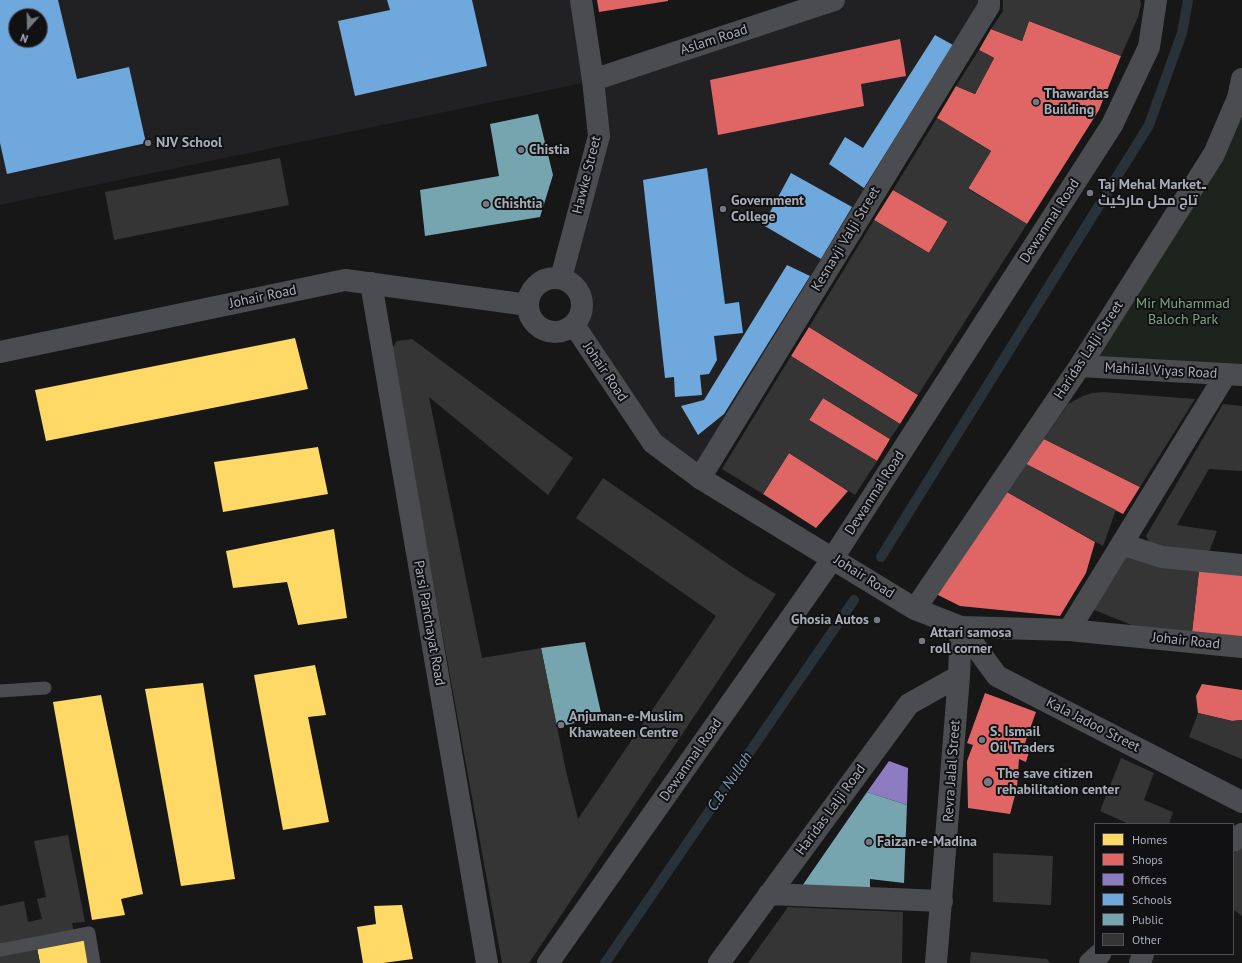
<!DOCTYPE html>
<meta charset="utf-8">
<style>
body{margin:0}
#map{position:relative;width:1242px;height:963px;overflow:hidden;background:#171717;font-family:"PT Sans",sans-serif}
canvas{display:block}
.legend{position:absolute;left:1094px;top:823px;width:140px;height:132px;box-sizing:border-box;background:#111113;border:1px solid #4d4f55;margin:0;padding:5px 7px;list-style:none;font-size:12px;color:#a8adb8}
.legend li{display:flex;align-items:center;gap:8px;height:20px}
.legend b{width:20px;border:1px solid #4d4f55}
.north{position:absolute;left:8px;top:8px;width:40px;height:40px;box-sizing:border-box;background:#111113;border:1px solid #4d4f55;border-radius:50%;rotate:200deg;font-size:11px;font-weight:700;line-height:16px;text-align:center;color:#a8adb8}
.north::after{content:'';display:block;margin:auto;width:14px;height:18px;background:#757880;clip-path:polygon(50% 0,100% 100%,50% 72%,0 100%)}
</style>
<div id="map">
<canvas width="1242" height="963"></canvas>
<ul class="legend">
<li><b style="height:11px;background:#ffd966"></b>Homes</li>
<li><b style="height:11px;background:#e06666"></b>Shops</li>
<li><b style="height:11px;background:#8e7cc3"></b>Offices</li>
<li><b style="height:11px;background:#6fa8dc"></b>Schools</li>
<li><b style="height:11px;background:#76a5af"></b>Public</li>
<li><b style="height:11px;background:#353536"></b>Other</li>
</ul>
<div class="north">N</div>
</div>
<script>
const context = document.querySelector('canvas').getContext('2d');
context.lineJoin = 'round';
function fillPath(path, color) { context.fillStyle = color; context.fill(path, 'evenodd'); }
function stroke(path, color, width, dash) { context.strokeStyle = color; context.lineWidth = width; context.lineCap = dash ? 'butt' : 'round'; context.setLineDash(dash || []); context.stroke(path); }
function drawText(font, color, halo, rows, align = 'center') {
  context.font = font + ' "PT Sans",Cairo,sans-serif'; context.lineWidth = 4; context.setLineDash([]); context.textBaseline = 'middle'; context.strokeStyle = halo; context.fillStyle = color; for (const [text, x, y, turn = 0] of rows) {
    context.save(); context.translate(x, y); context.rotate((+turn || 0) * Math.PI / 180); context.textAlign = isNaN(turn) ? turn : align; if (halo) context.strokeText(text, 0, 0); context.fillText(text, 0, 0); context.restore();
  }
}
fillPath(new Path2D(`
 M0,0H581L593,80L834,0H989L700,478L653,443L579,319L582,311L583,302L581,294L576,287L569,281L599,136L593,81L0,205ZM16,16H40V40H16Z`), '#212123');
fillPath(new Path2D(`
 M1242,79V376L1080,366L1214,154Z`), '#1d241e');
fillPath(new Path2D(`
 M295,338L308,389L46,441L35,390Z
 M318,447L328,494L223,512L214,462Z
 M334,529L347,618L298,625L287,582L233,588L226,551Z
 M315,665L326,715L308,717L329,822L283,830L254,675Z
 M203,683L235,879L181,886L145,689Z
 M101,695L143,894L121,899L125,915L92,920L53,702Z
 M402,905L413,959L383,963H363L357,927L376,924L374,906Z
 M89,933L94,963H40L36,943Z`), '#ffd966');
fillPath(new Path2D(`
 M597,0H668V1L599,12Z
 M1029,21L1121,56L1099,110L1027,224L968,188L991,151L937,118L956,86L975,94L994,58L979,50L991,29L1022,41Z
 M900,39L906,76L861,84L864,106L718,135L710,80Z
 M893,190L948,221L929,253L874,220Z
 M809,327L918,395L900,424L791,356Z
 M823,398L890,439L877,461L809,420Z
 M1044,439L1140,487L1123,514L1026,464Z
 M789,453L848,491L816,528L763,494Z
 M1007,492L1095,542L1086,573L1060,616L960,606L936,594Z
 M1199,571L1242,575V638L1192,632Z
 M1202,684L1242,690V720L1232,721L1198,713L1196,696Z
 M985,693L1036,712L1025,743L1031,745L1026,762L1019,759L1017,788L1010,814L968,808L967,761L973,745L967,743Z`), '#e06666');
fillPath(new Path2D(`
 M889,761L908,768L907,805L867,792Z`), '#8e7cc3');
fillPath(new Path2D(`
 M0,0H58L77,79L129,67L146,143L7,174L0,143ZM16,16H40V40H16Z
 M387,0H472L487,66L355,96L338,21L390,10Z
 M935,35L953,45L864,188L829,164L845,137L863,148Z
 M707,168L725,304L739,302L743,333L714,336L717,360L709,374L700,375L702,395L675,397L674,377L665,378L643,180Z
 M791,173L852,207L821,259L763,225Z
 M787,265L810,276L724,414L698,435L681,406L704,400Z`), '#6fa8dc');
fillPath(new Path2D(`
 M538,114L553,175L540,217L425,236L420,190L499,176L490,124Z
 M585,642L602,717L557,727L541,648Z
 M867,792L907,805L904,883L870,879V891L802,886Z`), '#76a5af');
stroke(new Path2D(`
 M881,557L1149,125L1182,33L1188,0
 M605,963L854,600`), '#2a3239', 10);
fillPath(new Path2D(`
 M1003,0H1140L1141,4L1138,17L1121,56L1029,21L1022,41L991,29L1003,11Z
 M979,50L994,58L975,94L956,86Z
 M937,118L991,151L968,189L1027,224L918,395L809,327L874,220L929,253L948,222L893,190Z
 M280,158L289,205L114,240L105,192Z
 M412,339L573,458L548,495L429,397L482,658L541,648L566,771L578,819L716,616L576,518L603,478L744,575L776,594L529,963H502L391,350L397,341Z
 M791,356L900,424L890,439L823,398L809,420L877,461L855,495L789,453L763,494L722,469Z
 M1103,392L1195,399L1140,487L1044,439L1068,404L1083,396L1092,393Z
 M1223,404L1242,406V471L1209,469L1177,525L1217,531L1209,552L1151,546L1146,536Z
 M1026,464L1116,510L1103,546L1007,492Z
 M1126,556L1199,571L1192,632L1134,626L1092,609Z
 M1198,713L1232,721L1242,720V759L1189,737Z
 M1121,758L1154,773L1144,800L1173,812L1169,824H1129L1100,811Z
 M68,835L85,922L72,923L75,936L36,943L40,963H0V906L24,901L28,922L42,919L37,899L46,897L34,841Z
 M1242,847V916L1233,909V854Z
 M993,853L1053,856L1051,905L993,902Z
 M788,907L903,912L902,963H748Z
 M971,952L1047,959L1050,963H970Z`), '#353536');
stroke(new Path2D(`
 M0,691L45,688
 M0,950L89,933L94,963`), '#4b4c50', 13);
stroke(new Path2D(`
 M593,80L834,0
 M561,278L599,136L593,80L581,0
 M371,283L487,963
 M1080,366L1242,375
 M700,478L989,6V0
 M1122,544L1162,557L1242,565
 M915,609L1080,366L1214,154L1238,98L1242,79
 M1069,630L1226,374
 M1233,841L1242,834
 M769,894L942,901
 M548,963L833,558L1112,125L1149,47L1156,0
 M719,963L909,704L959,676
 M936,963L959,676L961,627
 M1090,963L1100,954
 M1140,963L1143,954`), '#4b4c50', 22);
stroke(new Path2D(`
 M528 305a27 27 0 1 1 54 0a27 27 0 1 1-54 0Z
 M574,325L653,443L700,478L915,609L961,627L1069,630L1242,647
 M0,352L345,280L528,305
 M961,627L997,676L1242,802`), '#4b4c50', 22);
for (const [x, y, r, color] of [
 [1036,102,4,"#757880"],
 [148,143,4,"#757880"],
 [521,150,4,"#757880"],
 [1090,193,4,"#757880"],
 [486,204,4,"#757880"],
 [723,209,4,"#757880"],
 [877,620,4,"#757880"],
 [922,641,4,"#757880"],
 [561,725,4,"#757880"],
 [982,740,4,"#757880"],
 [988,782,5,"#757880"],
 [869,842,4,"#757880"]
]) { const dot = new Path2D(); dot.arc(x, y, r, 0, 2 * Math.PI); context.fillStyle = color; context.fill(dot); stroke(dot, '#111113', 1.5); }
drawText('14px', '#a8adb8', '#111113', [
 ["Aslam Road",714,40,-18],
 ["Hawke Street",587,175,-76],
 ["Dewanmal Road",1050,221,-57],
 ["Kesnavji Valji Street",846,239,-59],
 ["Johair Road",263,297,-12],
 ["Haridas Lalji Street",1089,350,-57],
 ["Mahilal Viyas Road",1161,371,3],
 ["Johair Road",605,372,56],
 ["Dewanmal Road",875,493,-57],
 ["Johair Road",864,577,32],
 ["Parsi Panchayat Road",429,623,80],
 ["Johair Road",1186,641,6],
 ["Kala Jadoo Street",1093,725,27],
 ["Dewanmal Road",691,760,-55],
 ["Revra Jalal Street",952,771,-86],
 ["Haridas Lalji Road",831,810,-54]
]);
drawText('bold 14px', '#a8adb8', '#111113', [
 ["Thawardas",1044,94],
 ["Building",1044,110],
 ["NJV School",156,143],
 ["Chistia",529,150],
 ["Taj Mehal Market۔",1098,185],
 ["تاج محل مارکیٹ",1098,201],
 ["Government",731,201],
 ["College",731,217],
 ["Chishtia",494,204],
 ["Ghosia Autos",869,620,"right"],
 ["Attari samosa",930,633],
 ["roll corner",930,649],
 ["Anjuman-e-Muslim",569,717],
 ["Khawateen Centre",569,733],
 ["S. Ismail",990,732],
 ["Oil Traders",990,748],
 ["The save citizen",997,774],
 ["rehabilitation center",997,790],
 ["Faizan-e-Madina",877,842]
], 'left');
drawText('14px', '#7fa381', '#111113', [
 ["Mir Muhammad",1183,304],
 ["Baloch Park",1183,320]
]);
drawText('italic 15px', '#7f9bb3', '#111113', [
 ["C.B. Nullah",730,782,-56]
]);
</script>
